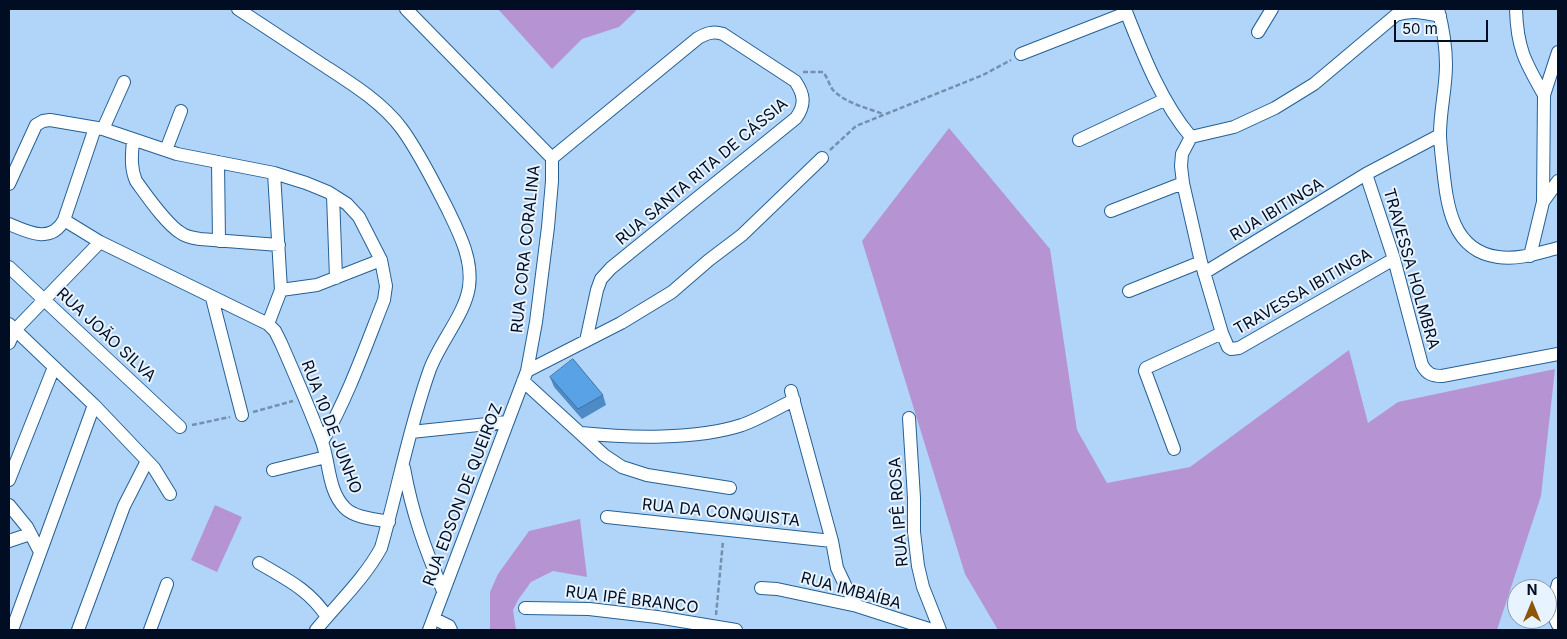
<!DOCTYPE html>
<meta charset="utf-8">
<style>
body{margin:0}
#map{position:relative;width:1567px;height:639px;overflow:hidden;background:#b1d5f8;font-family:Inter,sans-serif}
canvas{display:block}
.frame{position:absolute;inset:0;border:10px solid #000d22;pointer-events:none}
.north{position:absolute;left:1507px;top:579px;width:50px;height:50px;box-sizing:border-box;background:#e7f3ff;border:1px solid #8b97a7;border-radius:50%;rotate:0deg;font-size:14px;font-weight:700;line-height:20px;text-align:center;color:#000d22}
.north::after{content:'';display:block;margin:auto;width:18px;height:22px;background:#8c5707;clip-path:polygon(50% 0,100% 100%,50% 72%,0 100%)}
.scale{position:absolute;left:1394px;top:20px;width:94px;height:22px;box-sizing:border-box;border:2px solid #000d22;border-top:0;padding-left:6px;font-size:15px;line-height:18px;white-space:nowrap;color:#000d22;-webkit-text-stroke:4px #e7f3ff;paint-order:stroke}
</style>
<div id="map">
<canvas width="1567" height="639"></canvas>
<div class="frame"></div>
<div class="north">N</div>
<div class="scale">50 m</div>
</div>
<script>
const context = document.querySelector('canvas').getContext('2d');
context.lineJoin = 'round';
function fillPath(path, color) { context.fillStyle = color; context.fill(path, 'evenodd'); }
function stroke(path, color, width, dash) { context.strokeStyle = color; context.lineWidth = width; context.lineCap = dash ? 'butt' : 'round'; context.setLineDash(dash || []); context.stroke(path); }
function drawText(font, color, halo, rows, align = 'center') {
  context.font = font + ' Inter,sans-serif'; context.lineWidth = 4; context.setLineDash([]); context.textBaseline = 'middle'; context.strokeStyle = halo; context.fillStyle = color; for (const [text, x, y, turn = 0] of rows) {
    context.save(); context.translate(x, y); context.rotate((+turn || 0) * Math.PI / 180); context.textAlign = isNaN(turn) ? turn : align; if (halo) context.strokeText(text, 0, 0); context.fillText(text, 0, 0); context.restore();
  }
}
fillPath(new Path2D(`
 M498,9H633L636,11L619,27L582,39L552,69Z
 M949,128L1050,249L1077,430L1107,483L1190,467L1349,350L1368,423L1398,402L1555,369L1541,496L1497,630H998L965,574L862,241Z
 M215,505L242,517L217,572L191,560Z
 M580,519L587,577L553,571L531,582L518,600L513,610L516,630H490V592L498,574L529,531Z`), '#b694d4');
const minor = new Path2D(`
 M238,9C265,27 293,45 320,63C349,82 381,101 402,129C420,154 433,181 447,208C459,233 473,259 469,287C465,314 440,342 430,369C409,427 398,489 381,548C364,579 338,603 316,630
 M406,9L552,158V181L548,227L536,322L527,371L429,630
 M1125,9C1142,52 1161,102 1191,137L1234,127L1275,108L1314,84L1396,15C1412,9 1424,13 1440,16
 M1438,9C1443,28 1446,46 1446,65C1446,88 1440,111 1440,134C1440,145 1442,157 1443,168C1447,205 1452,251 1498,257C1519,260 1538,253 1558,248
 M1516,9C1517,48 1525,62 1544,95
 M1258,32L1272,9
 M1021,54L1126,13
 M103,129L124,82
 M1191,137L1182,154L1181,166L1183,183L1201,262L1222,333L1228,347L1231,349L1239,348L1394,259
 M133,140C132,154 130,167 136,181C147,196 166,224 181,233C186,237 193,238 200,239L279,245
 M1079,140L1164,100
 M166,150L181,111
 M552,158L698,38C707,33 713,31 723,34L795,81C804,94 806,104 796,118L611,268L601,279L597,290L586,341
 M218,162L219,241
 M274,173L281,290
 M1366,174L1394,259L1422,365C1427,374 1432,376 1442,376L1558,354
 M9,184L36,125L43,121L50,120L103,129L177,154L274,173L306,183L328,192L347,204L359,217L381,260L386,286L384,300C365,348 348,397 322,442
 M333,195L336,278
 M1543,202L1558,181
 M1111,211L1183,183
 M64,220L95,128
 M9,224C28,232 51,244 64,220L100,242L268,324L275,331L281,343C295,375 309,407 321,439C330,461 327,490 345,508C355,518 375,519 389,522
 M1530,256L1543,202L1544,95L1558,52
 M9,267L180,427
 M1204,273L1366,174L1440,135
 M1129,291L1201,262
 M212,298L242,415
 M9,324L94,405L154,468L170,494
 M268,324L281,290L317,285L381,260
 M9,343L15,330L100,242
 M527,371L621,323L672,292L709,260L742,235L822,158
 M523,381L604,455L622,467L647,475L730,488
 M791,391L832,541L837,568L846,587L857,606
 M909,418L914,498V532L918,566L923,587L940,630
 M411,432L507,422
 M581,433C629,438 696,440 742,425C759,419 777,408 794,400
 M1174,449L1145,371L1146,368L1222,333
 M404,468C412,513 425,549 443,591
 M273,470L326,457
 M9,480L54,367
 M9,505L27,527L40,552
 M607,517L832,541
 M9,541L30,534
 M259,563C286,579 310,590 327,617
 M1558,584C1554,600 1549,608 1558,625
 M761,588L777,589L857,606L932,630
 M525,608L589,609L657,617L736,630
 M435,619L449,626L451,630
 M12,630L94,405
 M78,630L124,506L147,461
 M150,630L167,584`);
stroke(minor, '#256094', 14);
stroke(new Path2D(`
 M803,72H823C828,78 829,85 833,90C845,103 867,108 883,114
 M830,150L856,126L983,75L1011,60
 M253,412L293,401
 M192,425L230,417
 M716,615L723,541`), '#7490ae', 2.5, [5, 2.5]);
stroke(minor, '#fff', 12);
fillPath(new Path2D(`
 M550,377L603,395L606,405L582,419L554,387Z`), '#4d8bc6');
const building = new Path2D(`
 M573,359L603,395L578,409L550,377Z`);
fillPath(building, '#5aa2e6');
stroke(building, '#3f71a1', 1);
drawText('16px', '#000d22', '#e7f3ff', [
 ["RUA SANTA RITA DE CÁSSIA",702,172,-40],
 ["RUA IBITINGA",1277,210,-31],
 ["RUA CORA CORALINA",526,249,-84],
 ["TRAVESSA HOLMBRA",1411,269,74],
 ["TRAVESSA IBITINGA",1303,292,-30],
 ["RUA JOÃO SILVA",106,335,43],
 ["RUA 10 DE JUNHO",331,427,69],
 ["RUA EDSON DE QUEIROZ",463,495,-69],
 ["RUA IPÊ ROSA",899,512,-94],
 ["RUA DA CONQUISTA",721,513,6],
 ["RUA IMBAÍBA",851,591,15],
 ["RUA IPÊ BRANCO",632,600,7]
]);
</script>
